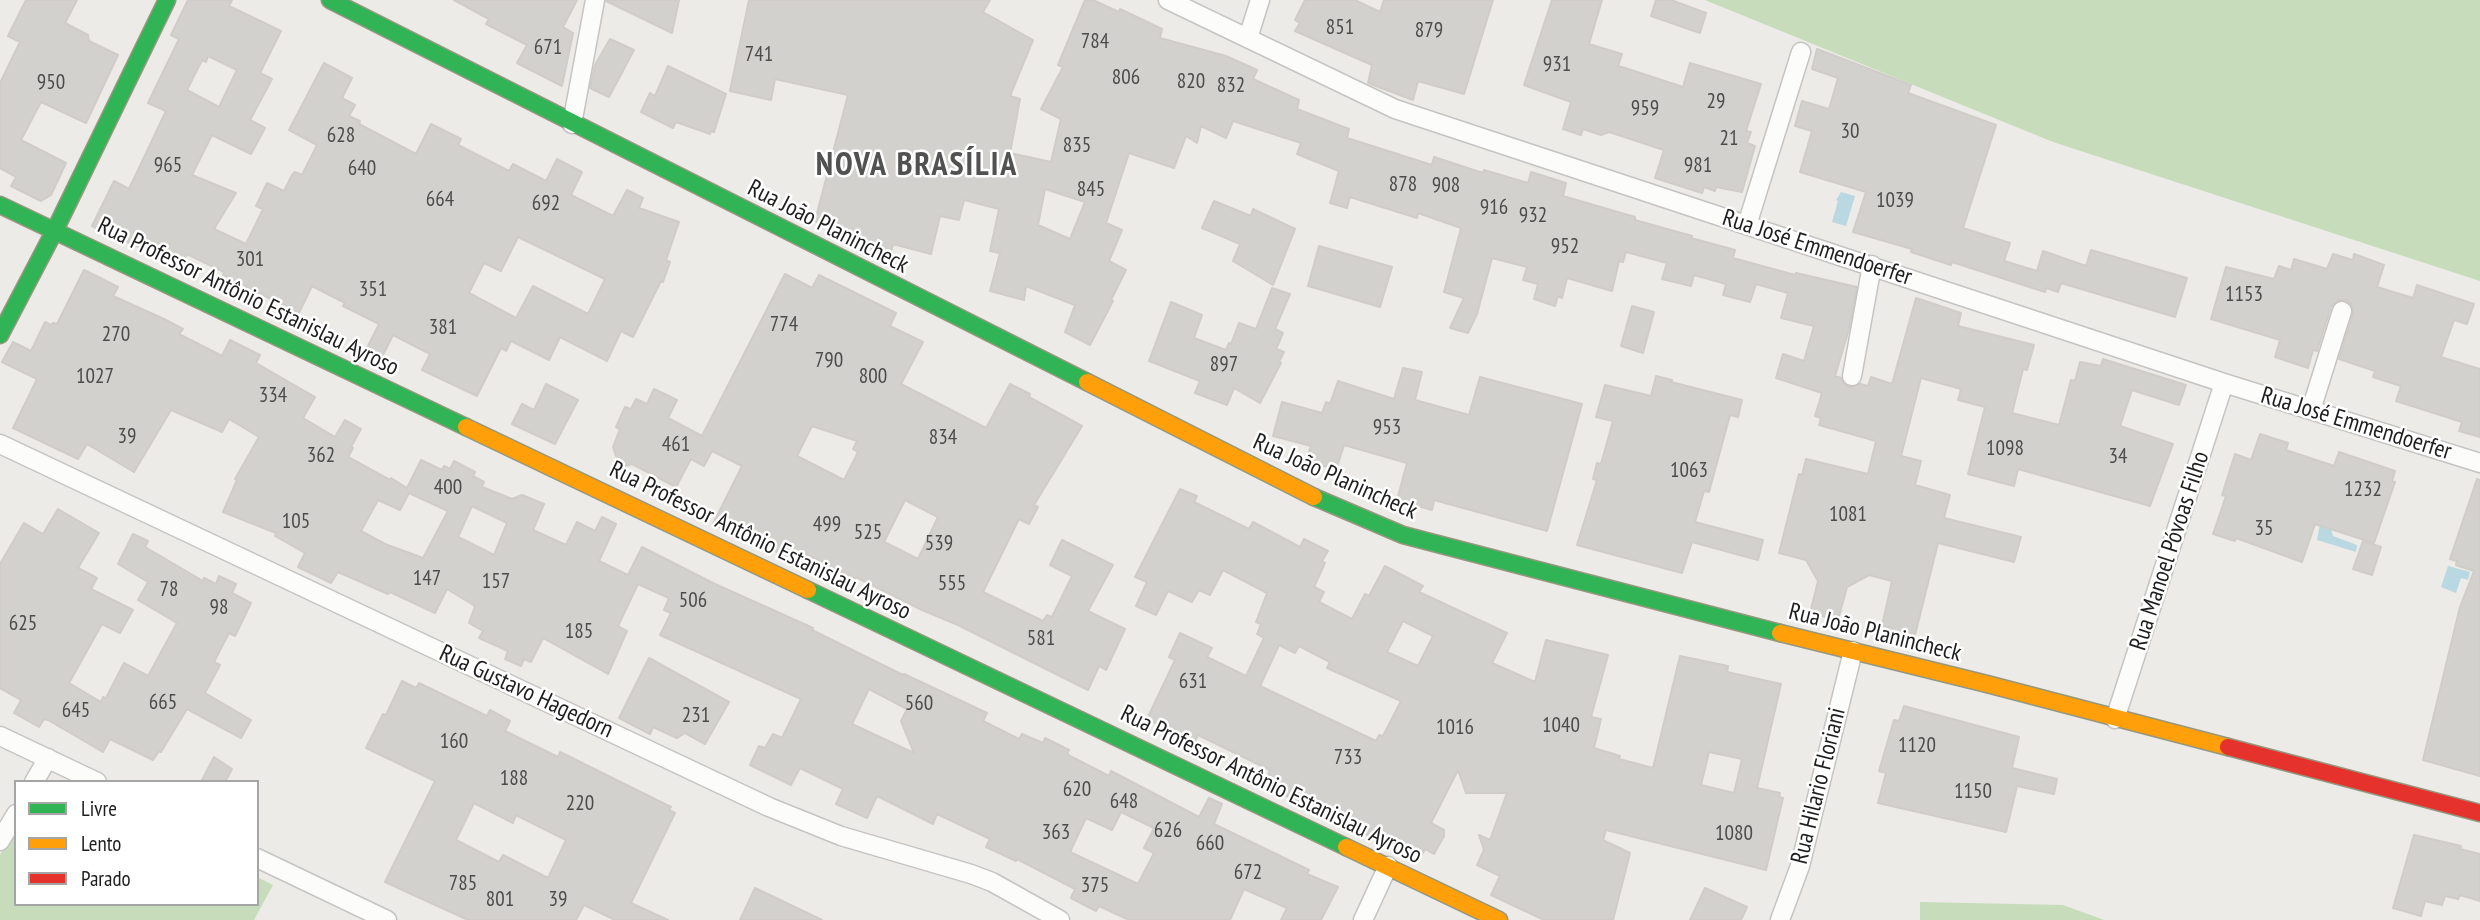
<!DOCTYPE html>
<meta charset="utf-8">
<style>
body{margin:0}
#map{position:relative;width:2480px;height:920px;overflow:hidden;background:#ecebe7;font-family:"PT Sans Narrow",sans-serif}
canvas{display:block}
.legend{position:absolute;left:14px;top:780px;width:245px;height:126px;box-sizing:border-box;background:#fff;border:2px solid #a5a5a5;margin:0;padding:9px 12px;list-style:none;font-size:21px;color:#1e1e1e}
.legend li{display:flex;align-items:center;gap:14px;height:35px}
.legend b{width:35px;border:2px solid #a5a5a5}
</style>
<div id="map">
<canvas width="2480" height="920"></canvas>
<ul class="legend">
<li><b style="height:9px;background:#30b455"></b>Livre</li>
<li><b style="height:9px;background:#ff9f0a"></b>Lento</li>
<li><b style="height:9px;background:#e5322d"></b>Parado</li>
</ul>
</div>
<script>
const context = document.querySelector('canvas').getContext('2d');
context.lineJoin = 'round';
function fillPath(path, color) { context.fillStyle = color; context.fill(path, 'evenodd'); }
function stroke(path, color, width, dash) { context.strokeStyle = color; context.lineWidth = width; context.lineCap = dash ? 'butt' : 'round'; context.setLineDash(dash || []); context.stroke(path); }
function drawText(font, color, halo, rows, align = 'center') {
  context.font = font + ' "PT Sans Narrow",sans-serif'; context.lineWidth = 5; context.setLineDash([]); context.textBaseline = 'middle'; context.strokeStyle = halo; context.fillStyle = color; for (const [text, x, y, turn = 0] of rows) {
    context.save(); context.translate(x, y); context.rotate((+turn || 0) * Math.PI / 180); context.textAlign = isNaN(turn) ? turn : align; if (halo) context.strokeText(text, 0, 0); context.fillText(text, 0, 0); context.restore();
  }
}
fillPath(new Path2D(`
 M1705,0H2480V281L2053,142Z
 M16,828V904H257V877L273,885L254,920H0V855Z
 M1920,902L2063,905L2104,920H1920Z`), '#c6dcbb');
fillPath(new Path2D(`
 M1841,192L1855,196L1846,226L1832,222L1838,201L1836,200Z
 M2320,524L2330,526L2333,536L2357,545L2356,552L2317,540Z
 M2448,566L2470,572L2468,580L2461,578L2456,593L2441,587Z`), '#b9d8e1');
const building = new Path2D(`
 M26,0H77L65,23L88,35L89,41L118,55L86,123L41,102L21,140L66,163L51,195L41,201L11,186L16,177L0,168V83L20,42L8,36Z
 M188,0H232L229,6L281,31L260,73L272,79L250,120L265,128L251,154L212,135L192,175L236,193L214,229L246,244L263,209L256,206L267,183L284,191L292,175L295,172L302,175L317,145L289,130L324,63L352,78L342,98L355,105L349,116L360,121L359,124L416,154L431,124L461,139L458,145L509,171L513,164L546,181L557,159L582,172L571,195L613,216L627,190L643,198L639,208L679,222L666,260L670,262L663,282L661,281L633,337L621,331L607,361L560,337L549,360L511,341L506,351L501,348L477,396L422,370L430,354L393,335L380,361L364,354L379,324L343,306L345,303L312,286L299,313L223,275L224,272L187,254L181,266L92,226L114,181L129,189L166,111L148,103L179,39L171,35ZM208,56L237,70L219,107L187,90L202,60L206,62ZM518,237L605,279L588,314L533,286L516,318L469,293L484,263L501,271Z
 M454,0H577L563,27L573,33L562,86L517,63L527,45L486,24L489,19Z
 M606,0H679L672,33L606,1Z
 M749,0H990L983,12L1033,40L1010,96L1020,99L1010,153L1051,162L1061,119L1041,109L1063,67L1058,65L1085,0H1093L1119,12L1120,9L1162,29L1160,38L1226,56L1257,70L1253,79L1299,100L1297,109L1349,129L1347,138L1432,165L1434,157L1483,173L1484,170L1528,183L1531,172L1566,183L1563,196L1635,217V220L1692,236L1691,238L1735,250L1733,258L1795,275L1796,273L1857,287L1849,329L1835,376L1841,378L1844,384L1849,387L1860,384L1868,386L1871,377L1892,384L1916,298L1961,313L1958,326L2034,345L2027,370L2023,369L2012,413L2059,425L2071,380L2075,381L2080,362L2101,366L2103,359L2186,385L2179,405L2132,390L2120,426L2173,444L2150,506L2018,469L2014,486L1968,474L1985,407L1958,400L1961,389L1921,378L1901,456L1921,461L1915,485L1950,495L1944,518L2021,537L2014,562L1938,543L1915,635L1910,633L1908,638L1892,633L1893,629L1882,626L1892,581L1869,575L1847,587L1838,620L1810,613L1818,581L1806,560L1779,553L1799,474L1802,475L1806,459L1868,474L1876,441L1819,425L1821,418L1815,416L1822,393L1776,378L1783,354L1804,361L1814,326L1781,318L1788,293L1756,284L1750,302L1723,295L1726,284L1694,275L1691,286L1662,279L1667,263L1626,252L1623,262L1619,261L1612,291L1567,278L1562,298L1558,296L1555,306L1534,299L1538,284L1523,280L1527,267L1492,258L1477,314L1468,333L1450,328L1464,298L1444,292L1461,228L1418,213L1417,218L1350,197L1347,208L1330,203L1339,171L1297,154L1301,143L1233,121L1226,138L1201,126L1197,143L1186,136L1174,168L1129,153L1106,223L1122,230L1109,261L1126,270L1111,300L1113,301L1090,345L1065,332L1075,305L1026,286L1024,300L990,291L1000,253L990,251L999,209L964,200L959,220L940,216L931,254L893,244L890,257L815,221L848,95L775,79L771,100L730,91ZM1045,189L1085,202L1070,239L1038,225Z
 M1305,0H1355L1380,12L1384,0H1493L1464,94L1418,81L1413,100L1368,83L1372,65L1295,31L1300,23L1295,20Z
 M1552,0H1602L1589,44L1622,54L1618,66L1625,68L1683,87L1690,63L1761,84L1746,131L1751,132L1747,143L1755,146L1742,192L1716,187L1715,191L1704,187L1702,193L1655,178L1664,150L1609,132L1601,135L1583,129L1581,135L1563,129L1571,102L1524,85Z
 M1656,0H1671L1706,13L1700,33L1651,16Z
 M610,39L634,50L609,97L590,88L595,65Z
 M1817,49L1911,85L1908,93L1996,125L1963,228L2010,243L2004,261L2037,271L2043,251L2086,266L2091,250L2187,278L2175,317L2061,283L2058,292L2046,288L2045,292L1952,262L1951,265L1911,252L1912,249L1853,232L1866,192L1800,172L1812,131L1795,126L1802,101L1829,109L1838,78L1812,69Z
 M668,66L726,94L714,132L711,131L710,134L676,122L673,128L641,112L650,93L655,96Z
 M1214,201L1251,216L1253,209L1295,229L1273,285L1233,261L1240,244L1202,228Z
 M1319,246L1392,267L1380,307L1308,286Z
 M2333,254L2353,260L2354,254L2384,265L2377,287L2413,298L2417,285L2474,304L2467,324L2454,320L2441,357L2480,369V437L2459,431L2462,422L2396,401L2401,386L2373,377L2375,371L2339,359L2353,314L2351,304L2346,300H2339L2331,307L2317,351L2313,350L2308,368L2275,357L2280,340L2211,319L2226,267L2274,279L2279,266L2291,270L2294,259L2327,269Z
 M84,270L118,287L113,296L164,319L183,329L179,334L222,356L230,340L260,355L256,363L315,397L303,418L335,437L345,420L361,429L351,447L353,448L348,457L390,480L391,478L407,488L421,460L442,470L444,466L450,469L454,461L475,472L473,476L484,482L482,487L512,499L522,495L544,504L533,530L566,545L577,522L595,531L602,517L616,524L599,561L628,575L642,547L715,584L813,628L812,630L903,675L904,674L987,713L983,721L1019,739L1022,734L1043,743L1045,738L1069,750L1067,754L1074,758L1109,776L1111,771L1199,817L1209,798L1222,804L1214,824L1309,870L1307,874L1338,887L1321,920H1281L1287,908L1244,889L1230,920H1129L1099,906L1096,911L1071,898L1075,889L1017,859L1016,861L986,847L990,839L937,814L933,824L877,796L867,818L836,804L843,789L800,768L791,785L750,765L759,746L765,748L773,734L782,738L801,699L660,635L671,613L664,610L669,598L638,584L618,626L627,631L608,674L543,638L531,662L524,659L521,666L505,659L508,651L479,638L483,631L469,623L475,606L447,589L435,613L390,592L388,594L338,572L331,583L298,567L305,553L275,536L276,533L223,512L237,480L235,479L259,437L229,419L222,432L171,410L134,472L87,444L78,459L13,428L37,379L2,362L13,342L31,351L45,322L51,325L53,323L57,324ZM409,493L448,511L423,558L385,544L361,531L378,500L400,510ZM472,506L507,523L494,555L458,537ZM869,689L907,709L901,721L914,753L852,724ZM1121,812L1154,828L1144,848L1154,853L1138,884L1070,852L1086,818L1112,830Z
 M785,274L812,288L819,275L896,313L890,326L923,342L901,384L986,428L1010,384L1030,394L1029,397L1082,426L1034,505L1038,507L1029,524L1019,519L983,592L1043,621L1047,615L1052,617L1072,576L1050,565L1062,540L1113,565L1088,611L1125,629L1106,670L1099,666L1088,690L958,625L922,610L856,577L855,579L804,553L800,562L713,524L742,466L712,451L704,466L691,459L676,487L632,464L626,466L618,462L613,447L620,429L616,427L625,407L631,409L636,399L647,404L654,389L677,400L668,418L702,436ZM812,426L857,441L853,449L858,452L844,480L797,456ZM905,500L938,517L918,559L884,542Z
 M1272,288L1290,294L1275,329L1283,333L1276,349L1284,352L1279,362L1281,363L1260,403L1234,388L1227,405L1195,393L1200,381L1149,361L1171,302L1202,315L1194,338L1226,350L1229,343L1231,344L1239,323L1256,329Z
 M1632,306L1654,312L1643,353L1621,346Z
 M1403,368L1422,372L1415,400L1469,415L1480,377L1582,404L1547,531L1434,500L1432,510L1397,500L1407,463L1344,445L1336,470L1306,460L1311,446L1273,436L1282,402L1322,413L1326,402L1330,404L1338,381L1394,399Z
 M1656,376L1672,380L1671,382L1742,400L1738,417L1730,415L1709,492L1704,491L1695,522L1763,540L1758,560L1692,542L1682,573L1577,545L1597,480L1593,479L1597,463L1601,464L1613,421L1596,417L1605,385L1651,396Z
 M546,384L578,400L555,444L512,424L522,404L534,410Z
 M2260,434L2288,443L2286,450L2334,466L2339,452L2395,471L2392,481L2395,482L2374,543L2315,524L2302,562L2236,538L2235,541L2213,534L2226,496L2222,495L2235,454L2251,460Z
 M2477,479L2480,480V776L2423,760L2460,607L2474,571L2456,565L2457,561L2450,559Z
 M1180,489L1197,496L1194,502L1249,529L1253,522L1300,547L1304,539L1328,551L1322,561L1325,563L1314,587L1324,592L1319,602L1352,619L1365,594L1369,596L1385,566L1423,586L1419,592L1507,633L1492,663L1535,682L1546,640L1608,655L1591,717L1601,719L1594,748L1620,756L1619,759L1653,768L1680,656L1728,666L1727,672L1781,684L1757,788L1780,793L1779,797L1783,798L1766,870L1606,830L1603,840L1630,853L1613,920H1544L1491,895L1500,876L1477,865L1484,850L1479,835L1490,840L1507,793H1466L1458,770L1431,823L1444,830V836L1434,854L1425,849L1419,860L1264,785L1270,770L1198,735L1195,742L1147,719L1175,660L1169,657L1180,633L1212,648L1207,657L1246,676L1264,638L1257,634L1261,624L1256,622L1267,593L1223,570L1210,595L1199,590L1192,602L1168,591L1156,615L1136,606L1147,582L1135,577ZM1403,621L1433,636L1418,666L1387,652ZM1279,645L1295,653L1299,646L1330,662L1327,668L1401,701L1383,736L1379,735L1376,741L1260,686ZM1709,752L1742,759L1734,793L1701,785Z
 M58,509L99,533L78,568L97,578L91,589L133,610L120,633L102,624L69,683L101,702L103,697L106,698L124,663L148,676L177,623L138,600L148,582L118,564L133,534L148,541L145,547L203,581L204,578L216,584L219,576L236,584L232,593L251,603L235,636L229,633L214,662L220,665L205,693L251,720L241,738L187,709L161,752L159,751L153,760L110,739L103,752L48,720L44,719L39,727L14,713L21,700L0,688V564L24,523L43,534Z
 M2363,541L2381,547L2372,575L2353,569Z
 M649,658L729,702L705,744L685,733L677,738L653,727L650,734L619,718Z
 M402,681L416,688L419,683L487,716L490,710L510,721L505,731L558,757L560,752L671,807L669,810L675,813L631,903L668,920H615L584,905L576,920H468L385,882L435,781L366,748L383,714L386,715ZM474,803L513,823L516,815L566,840L548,878L503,855L499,862L456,840Z
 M1904,706L2019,737L2012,768L2057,779L2054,794L2017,786L2006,832L1878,803L1886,773L1879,771L1894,720L1899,721Z
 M214,757L232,769L225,782H201Z
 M2414,835L2461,846L2460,849L2480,854V901L2460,895L2458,899L2445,896L2442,905L2425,901L2421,916L2393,908Z
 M755,888L822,920H740Z
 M1705,888L1747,907L1741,920H1690Z`);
fillPath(building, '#d3d1ce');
stroke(building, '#d0ccc8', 2);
const street = new Path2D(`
 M1168,0L1395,109L2224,383L2480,463
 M1248,38L1260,0
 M572,124L595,0
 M1747,225L1801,52
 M1852,376L1872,265
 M2311,410L2342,311
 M0,444L769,807L841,836L971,874L992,882L1060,920
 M2115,719L2224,383
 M0,736L97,782
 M34,782L48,758
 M0,841L16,814
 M257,858L387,920
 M1363,920L1388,866
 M1780,920L1800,866L1853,651`);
const fast = new Path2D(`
 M330,0L1087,382
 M0,205L466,427
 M0,335L55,230L167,0
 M1314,497L1403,535L1780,633
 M808,590L1346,847`);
const slow = new Path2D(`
 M1087,382L1314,497
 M466,427L808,590
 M1780,633L1987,684L2228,747
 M1346,847L1499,920`);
const jam = new Path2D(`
 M2228,747L2480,813`);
stroke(street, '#c5c4c3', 21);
stroke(fast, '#95977e', 19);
stroke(slow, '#95977e', 19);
stroke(jam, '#95977e', 19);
stroke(street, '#fcfcfb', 18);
stroke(fast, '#30b455', 16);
stroke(slow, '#ff9f0a', 16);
stroke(jam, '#e5322d', 16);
drawText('21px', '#4b4b4a', null, [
 ["851",1340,28],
 ["879",1429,31],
 ["784",1095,42],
 ["671",548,48],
 ["741",759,55],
 ["931",1557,65],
 ["806",1126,78],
 ["820",1191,82],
 ["950",51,83],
 ["832",1231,86],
 ["29",1716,102],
 ["959",1645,109],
 ["30",1850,132],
 ["628",341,136],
 ["21",1729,139],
 ["835",1077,146],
 ["965",168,166],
 ["981",1698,166],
 ["640",362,169],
 ["878",1403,185],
 ["908",1446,186],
 ["845",1091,190],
 ["664",440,200],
 ["1039",1895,201],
 ["692",546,204],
 ["916",1494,208],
 ["932",1533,216],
 ["952",1565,247],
 ["301",250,260],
 ["351",373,290],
 ["1153",2244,295],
 ["774",784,325],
 ["381",443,328],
 ["270",116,335],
 ["790",829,361],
 ["897",1224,365],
 ["1027",95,377],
 ["800",873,377],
 ["334",273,396],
 ["953",1387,428],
 ["39",127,437],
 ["834",943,438],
 ["461",676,445],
 ["1098",2005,449],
 ["362",321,456],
 ["34",2118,457],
 ["1063",1689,471],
 ["400",448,488],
 ["1232",2363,490],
 ["1081",1848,515],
 ["105",296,522],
 ["499",827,525],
 ["35",2264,529],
 ["525",868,533],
 ["539",939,544],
 ["147",427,579],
 ["157",496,582],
 ["555",952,584],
 ["78",169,590],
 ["506",693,601],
 ["98",219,608],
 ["625",23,624],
 ["185",579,632],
 ["581",1041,639],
 ["631",1193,682],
 ["665",163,703],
 ["560",919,704],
 ["645",76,711],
 ["231",696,716],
 ["1040",1561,726],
 ["1016",1455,728],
 ["160",454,742],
 ["1120",1917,746],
 ["733",1348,758],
 ["188",514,779],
 ["620",1077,790],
 ["1150",1973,792],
 ["648",1124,802],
 ["220",580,804],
 ["626",1168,831],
 ["363",1056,833],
 ["1080",1734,834],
 ["660",1210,844],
 ["672",1248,873],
 ["785",463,884],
 ["375",1095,886],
 ["801",500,900],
 ["39",558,900]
]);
drawText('24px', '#1e1e1e', '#fff', [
 ["Rua João Planincheck",828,227,27],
 ["Rua José Emmendoerfer",1817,248,18],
 ["Rua Professor Antônio Estanislau Ayroso",248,297,26],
 ["Rua José Emmendoerfer",2356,424,17],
 ["Rua João Planincheck",1335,477,24],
 ["Rua Professor Antônio Estanislau Ayroso",760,541,26],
 ["Rua Manoel Póvoas Filho",2170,551,-72],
 ["Rua João Planincheck",1875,633,14],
 ["Rua Gustavo Hagedorn",526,692,25],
 ["Rua Professor Antônio Estanislau Ayroso",1271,785,26],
 ["Rua Hilario Floriani",1819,786,-76]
]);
context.letterSpacing = '2px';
drawText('bold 32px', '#515151', '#fff', [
 ["NOVA BRASÍLIA",917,166]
]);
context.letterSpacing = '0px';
</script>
